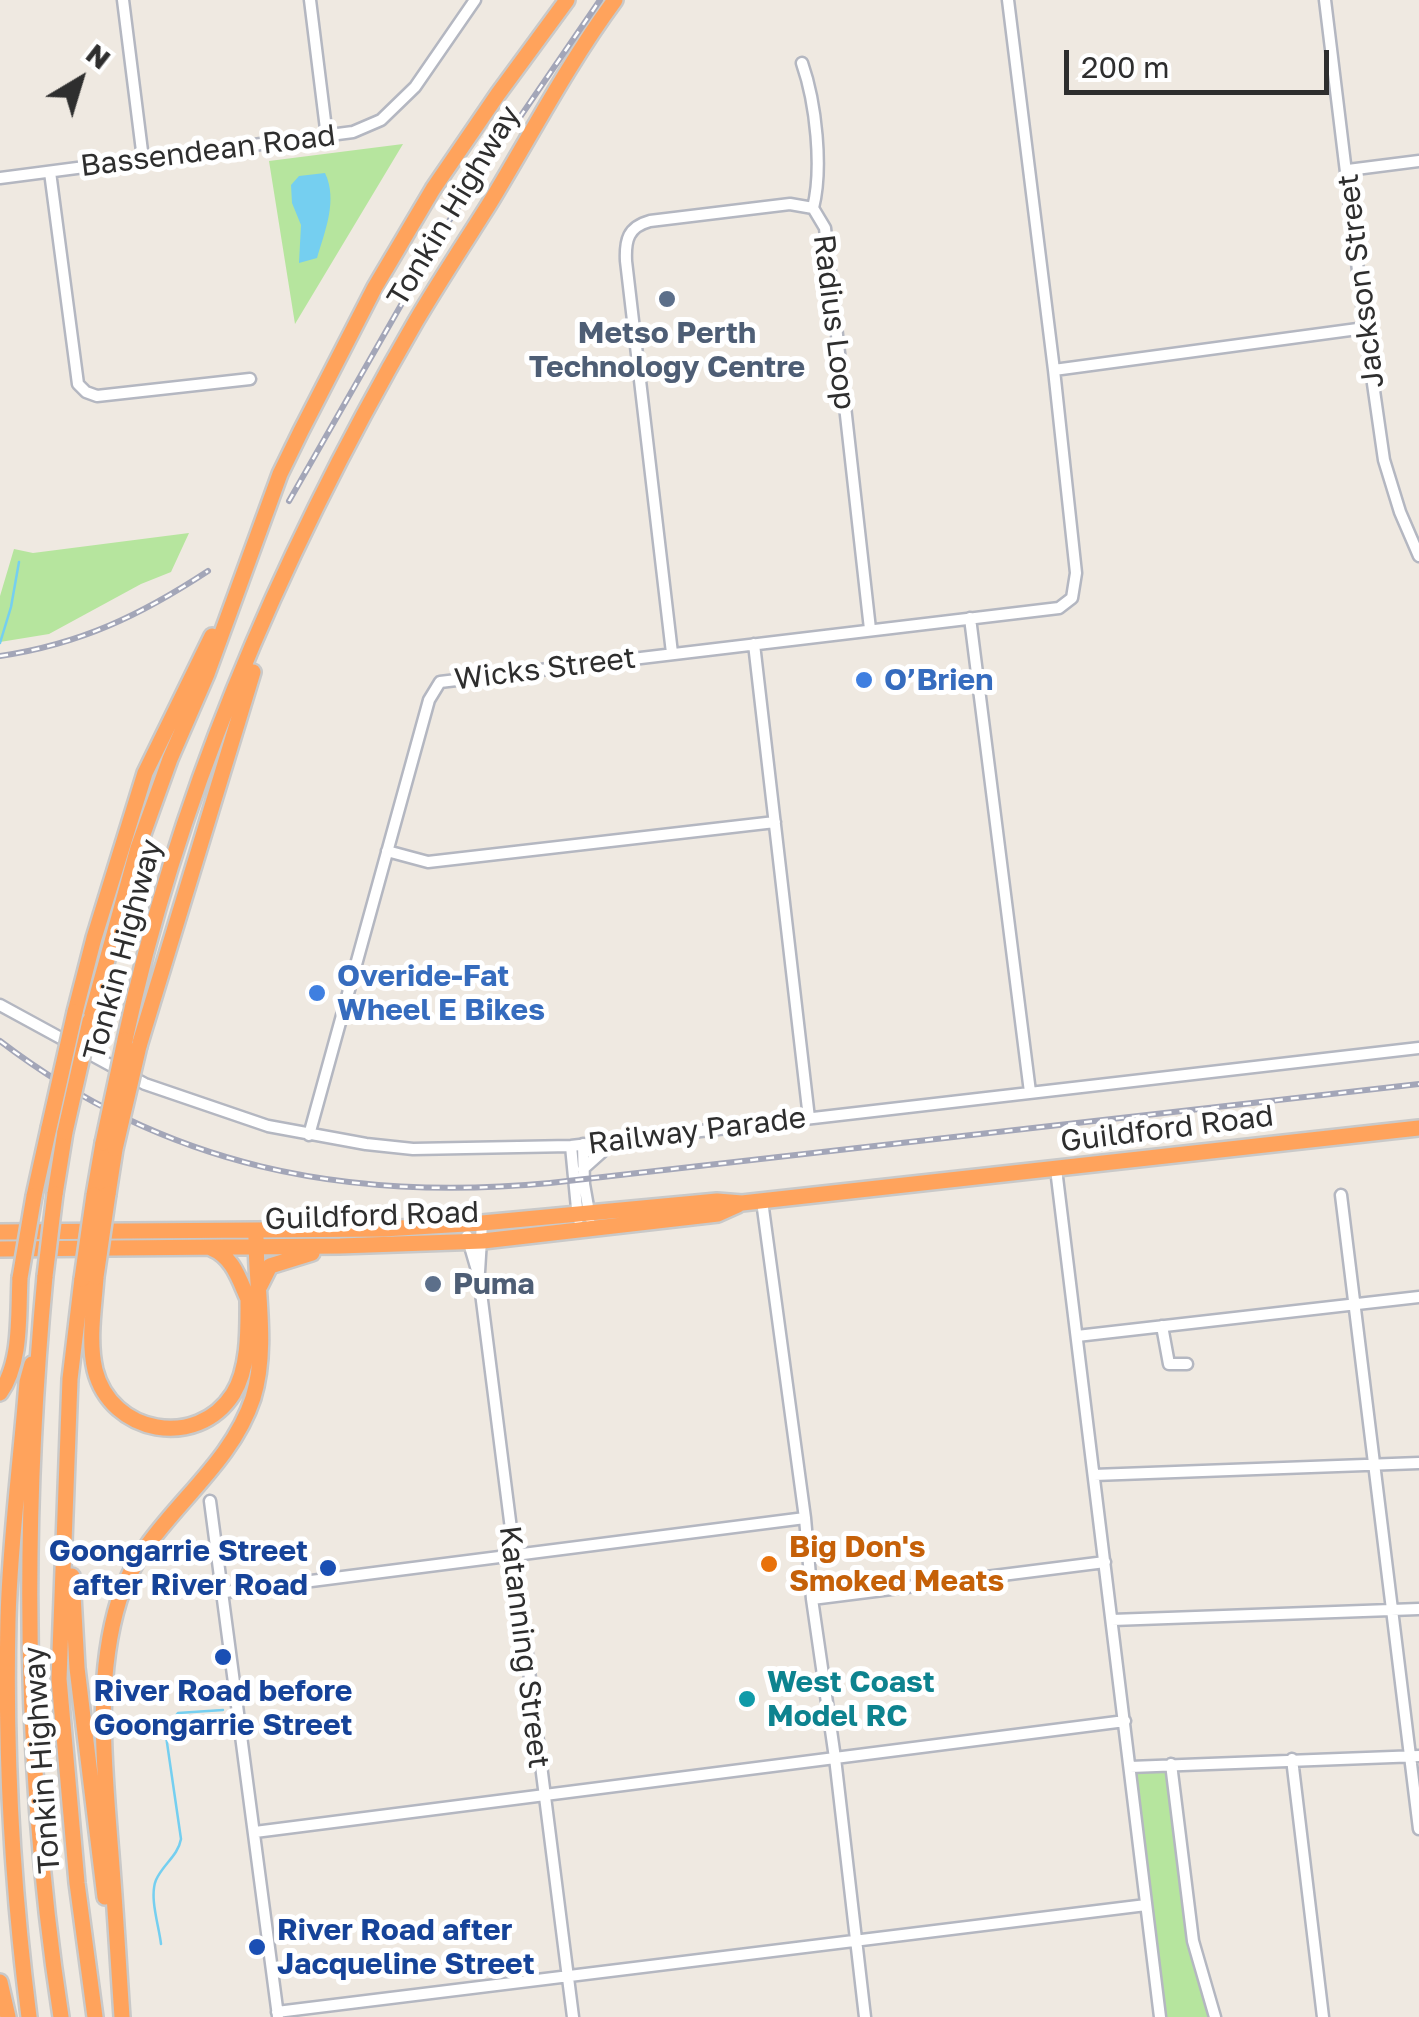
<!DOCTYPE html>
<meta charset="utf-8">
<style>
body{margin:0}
#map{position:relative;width:1419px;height:2017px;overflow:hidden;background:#efe9e1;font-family:"Golos Text",sans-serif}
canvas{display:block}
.north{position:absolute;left:30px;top:30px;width:100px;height:100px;-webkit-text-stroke:8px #fff;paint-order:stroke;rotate:38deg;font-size:28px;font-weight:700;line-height:40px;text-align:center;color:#2e2e2e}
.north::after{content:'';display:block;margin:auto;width:35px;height:45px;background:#2e2e2e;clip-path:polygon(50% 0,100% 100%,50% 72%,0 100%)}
.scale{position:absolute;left:1064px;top:50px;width:265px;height:45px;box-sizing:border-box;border:5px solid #2e2e2e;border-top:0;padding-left:12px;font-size:30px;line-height:35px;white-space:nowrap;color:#2e2e2e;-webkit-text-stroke:8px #fff;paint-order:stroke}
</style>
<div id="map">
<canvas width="1419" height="2017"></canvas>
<div class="north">N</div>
<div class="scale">200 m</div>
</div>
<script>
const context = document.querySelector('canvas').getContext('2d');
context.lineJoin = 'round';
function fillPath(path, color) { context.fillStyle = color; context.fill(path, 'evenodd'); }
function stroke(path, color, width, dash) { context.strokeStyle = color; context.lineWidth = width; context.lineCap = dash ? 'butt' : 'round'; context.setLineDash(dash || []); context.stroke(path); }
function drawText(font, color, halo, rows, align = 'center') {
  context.font = font + ' "Golos Text",sans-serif'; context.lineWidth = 10; context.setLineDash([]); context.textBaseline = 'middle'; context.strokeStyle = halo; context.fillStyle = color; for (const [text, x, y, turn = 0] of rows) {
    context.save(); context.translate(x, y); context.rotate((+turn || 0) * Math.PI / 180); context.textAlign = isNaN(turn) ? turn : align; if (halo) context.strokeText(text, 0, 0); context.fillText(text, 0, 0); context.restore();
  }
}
fillPath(new Path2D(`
 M403,144L295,324L269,161Z
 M189,533L171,572L141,584L49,634L0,642V596L14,549L33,553Z
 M1171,1764L1193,1941L1215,2017H1160L1130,1767Z`), '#b6e59e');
fillPath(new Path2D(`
 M325,173C338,200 325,231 317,258L299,263L301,225L292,203L291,185L299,176Z`), '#75cff0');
stroke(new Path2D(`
 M0,643L11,607L19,562
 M161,1944C159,1926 149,1897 156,1880C163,1864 178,1856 181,1839L165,1729L178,1713L223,1710`), '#75cff0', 2.5);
const minor = new Path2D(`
 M123,0L143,159
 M310,0L327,137
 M1325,0L1365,328L1384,460L1400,512L1419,556
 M802,63C816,103 823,168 813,208
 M1348,170L1419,161
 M50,172L78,384L86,392L97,396L250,379
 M0,178L353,132L381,120L415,87L475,0
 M1054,370L1365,328
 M970,618L1030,1092
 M754,644L809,1118
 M672,653L626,261C625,240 628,227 650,221L790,204L813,208L825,228L870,629
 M387,851L428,862L775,822
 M0,1005L145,1084L268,1126L366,1144L413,1149L571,1146L1419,1048
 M309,1135L429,700L440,682L1059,608L1072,598L1076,573L1054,370L1008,0
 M583,1144L584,1184L590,1218
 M571,1146L578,1219
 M583,1169L611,1144
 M1056,1169L1160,2017
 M1341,1195L1419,1829
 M762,1201L805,1518L812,1599L835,1758L865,2017
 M467,1236L479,1277L573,2017
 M479,1272L482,1223
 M1162,1326L1169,1364H1187
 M1077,1336L1419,1297
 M1094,1475L1419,1463
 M210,1501L278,2016
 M225,1592L805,1518
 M812,1599L1105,1562
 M1112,1620L1419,1609
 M1292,1759L1323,2017
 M1171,1764L1193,1941L1215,2017
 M1130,1767L1419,1756
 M255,1832L1125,1721
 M277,2012L1146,1905`);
const highway = new Path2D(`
 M75,1012L94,938L145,773L212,636
 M90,1021L138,848L170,759L207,674L280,474L301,431L375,287L433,189L498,94L567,0
 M125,1040C179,787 287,544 416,321C439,282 464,244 488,206C530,137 567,65 615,0
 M139,1046L253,672
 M55,1194L65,1132
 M108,1194L115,1149
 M94,1195L103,1143
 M34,1196L49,1128
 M0,1232L383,1229L482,1223L717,1201L742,1203L1419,1128
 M211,1248C233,1257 239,1279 248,1299
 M0,1249L340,1246L483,1241L718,1214L738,1205
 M45,1276C22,1523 23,1772 61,2017
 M96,1277C94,1307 88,1340 95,1370C111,1434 197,1450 233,1394C250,1367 248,1325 248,1295
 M82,1279L70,1379L59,1679L77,1883L95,2017
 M260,1286L270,1266L312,1253
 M0,1393C22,1362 18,1315 20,1278
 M72,1576L77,1668L105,1897
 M0,1982L8,2017
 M29,2017C12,1885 5,1752 8,1619C10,1540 21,1461 27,1382L32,1364
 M122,2017C118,1959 115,1901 110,1842C104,1763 95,1677 119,1600C144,1521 227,1477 253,1398C269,1346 255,1285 256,1232`);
stroke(minor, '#b4b7c1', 15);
stroke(highway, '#c9c9c9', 20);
stroke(minor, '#fff', 10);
stroke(highway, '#ffa35c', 15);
const rail = new Path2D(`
 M289,501L449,221L600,0
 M0,656C81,644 141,615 208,571
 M0,1041C165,1167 347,1202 550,1183L1419,1084`);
stroke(rail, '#a3a6b8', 6);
stroke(rail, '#fff', 2.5, [8]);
const highwayBridge = new Path2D(`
 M49,1128L75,1012
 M65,1132L90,1021
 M103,1143L125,1040
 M115,1149L139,1046
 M45,1276L55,1194
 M96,1277L108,1194
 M20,1278L34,1196
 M82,1279L94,1195`);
stroke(highwayBridge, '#c9c9c9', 20, []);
stroke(highwayBridge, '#ffa35c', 15);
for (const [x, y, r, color] of [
 [667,299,10,"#5c6f8a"],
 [864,680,10,"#3f7fe0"],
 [317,993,10,"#3f7fe0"],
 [433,1284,10,"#5c6f8a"],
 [769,1564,10,"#e8710a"],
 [328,1568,10,"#1a4fb4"],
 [223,1657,10,"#1a4fb4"],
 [747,1699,10,"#0f9aa8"],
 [257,1947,10,"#1a4fb4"]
]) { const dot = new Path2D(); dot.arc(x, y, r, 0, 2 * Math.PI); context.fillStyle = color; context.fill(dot); stroke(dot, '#fff', 4); }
drawText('30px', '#2e2e2e', '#fff', [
 ["Bassendean Road",208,151,-7],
 ["Tonkin Highway",454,206,-59],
 ["Jackson Street",1361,281,-97],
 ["Radius Loop",834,322,83],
 ["Wicks Street",545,669,-7],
 ["Tonkin Highway",123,950,-75],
 ["Guildford Road",1167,1129,-7],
 ["Railway Parade",697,1131,-7],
 ["Guildford Road",372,1216,-2],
 ["Katanning Street",524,1647,83],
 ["Tonkin Highway",42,1760,-94]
]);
drawText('bold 30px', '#4e5e75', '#fff', [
 ["Metso Perth",667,333],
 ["Technology Centre",667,367],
 ["Puma",453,1284,"left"]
]);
drawText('bold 30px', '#366cbe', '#fff', [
 ["O’Brien",884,680],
 ["Overide-Fat",337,976],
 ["Wheel E Bikes",337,1010]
], 'left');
drawText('bold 30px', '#c56008', '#fff', [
 ["Big Don's",789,1547],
 ["Smoked Meats",789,1581]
], 'left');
drawText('bold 30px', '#164399', '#fff', [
 ["Goongarrie Street",308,1551],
 ["after River Road",308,1585],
 ["River Road before",223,1691,"center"],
 ["Goongarrie Street",223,1725,"center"],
 ["River Road after",277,1930,"left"],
 ["Jacqueline Street",277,1964,"left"]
], 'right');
drawText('bold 30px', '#0d838f', '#fff', [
 ["West Coast",767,1682],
 ["Model RC",767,1716]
], 'left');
</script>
